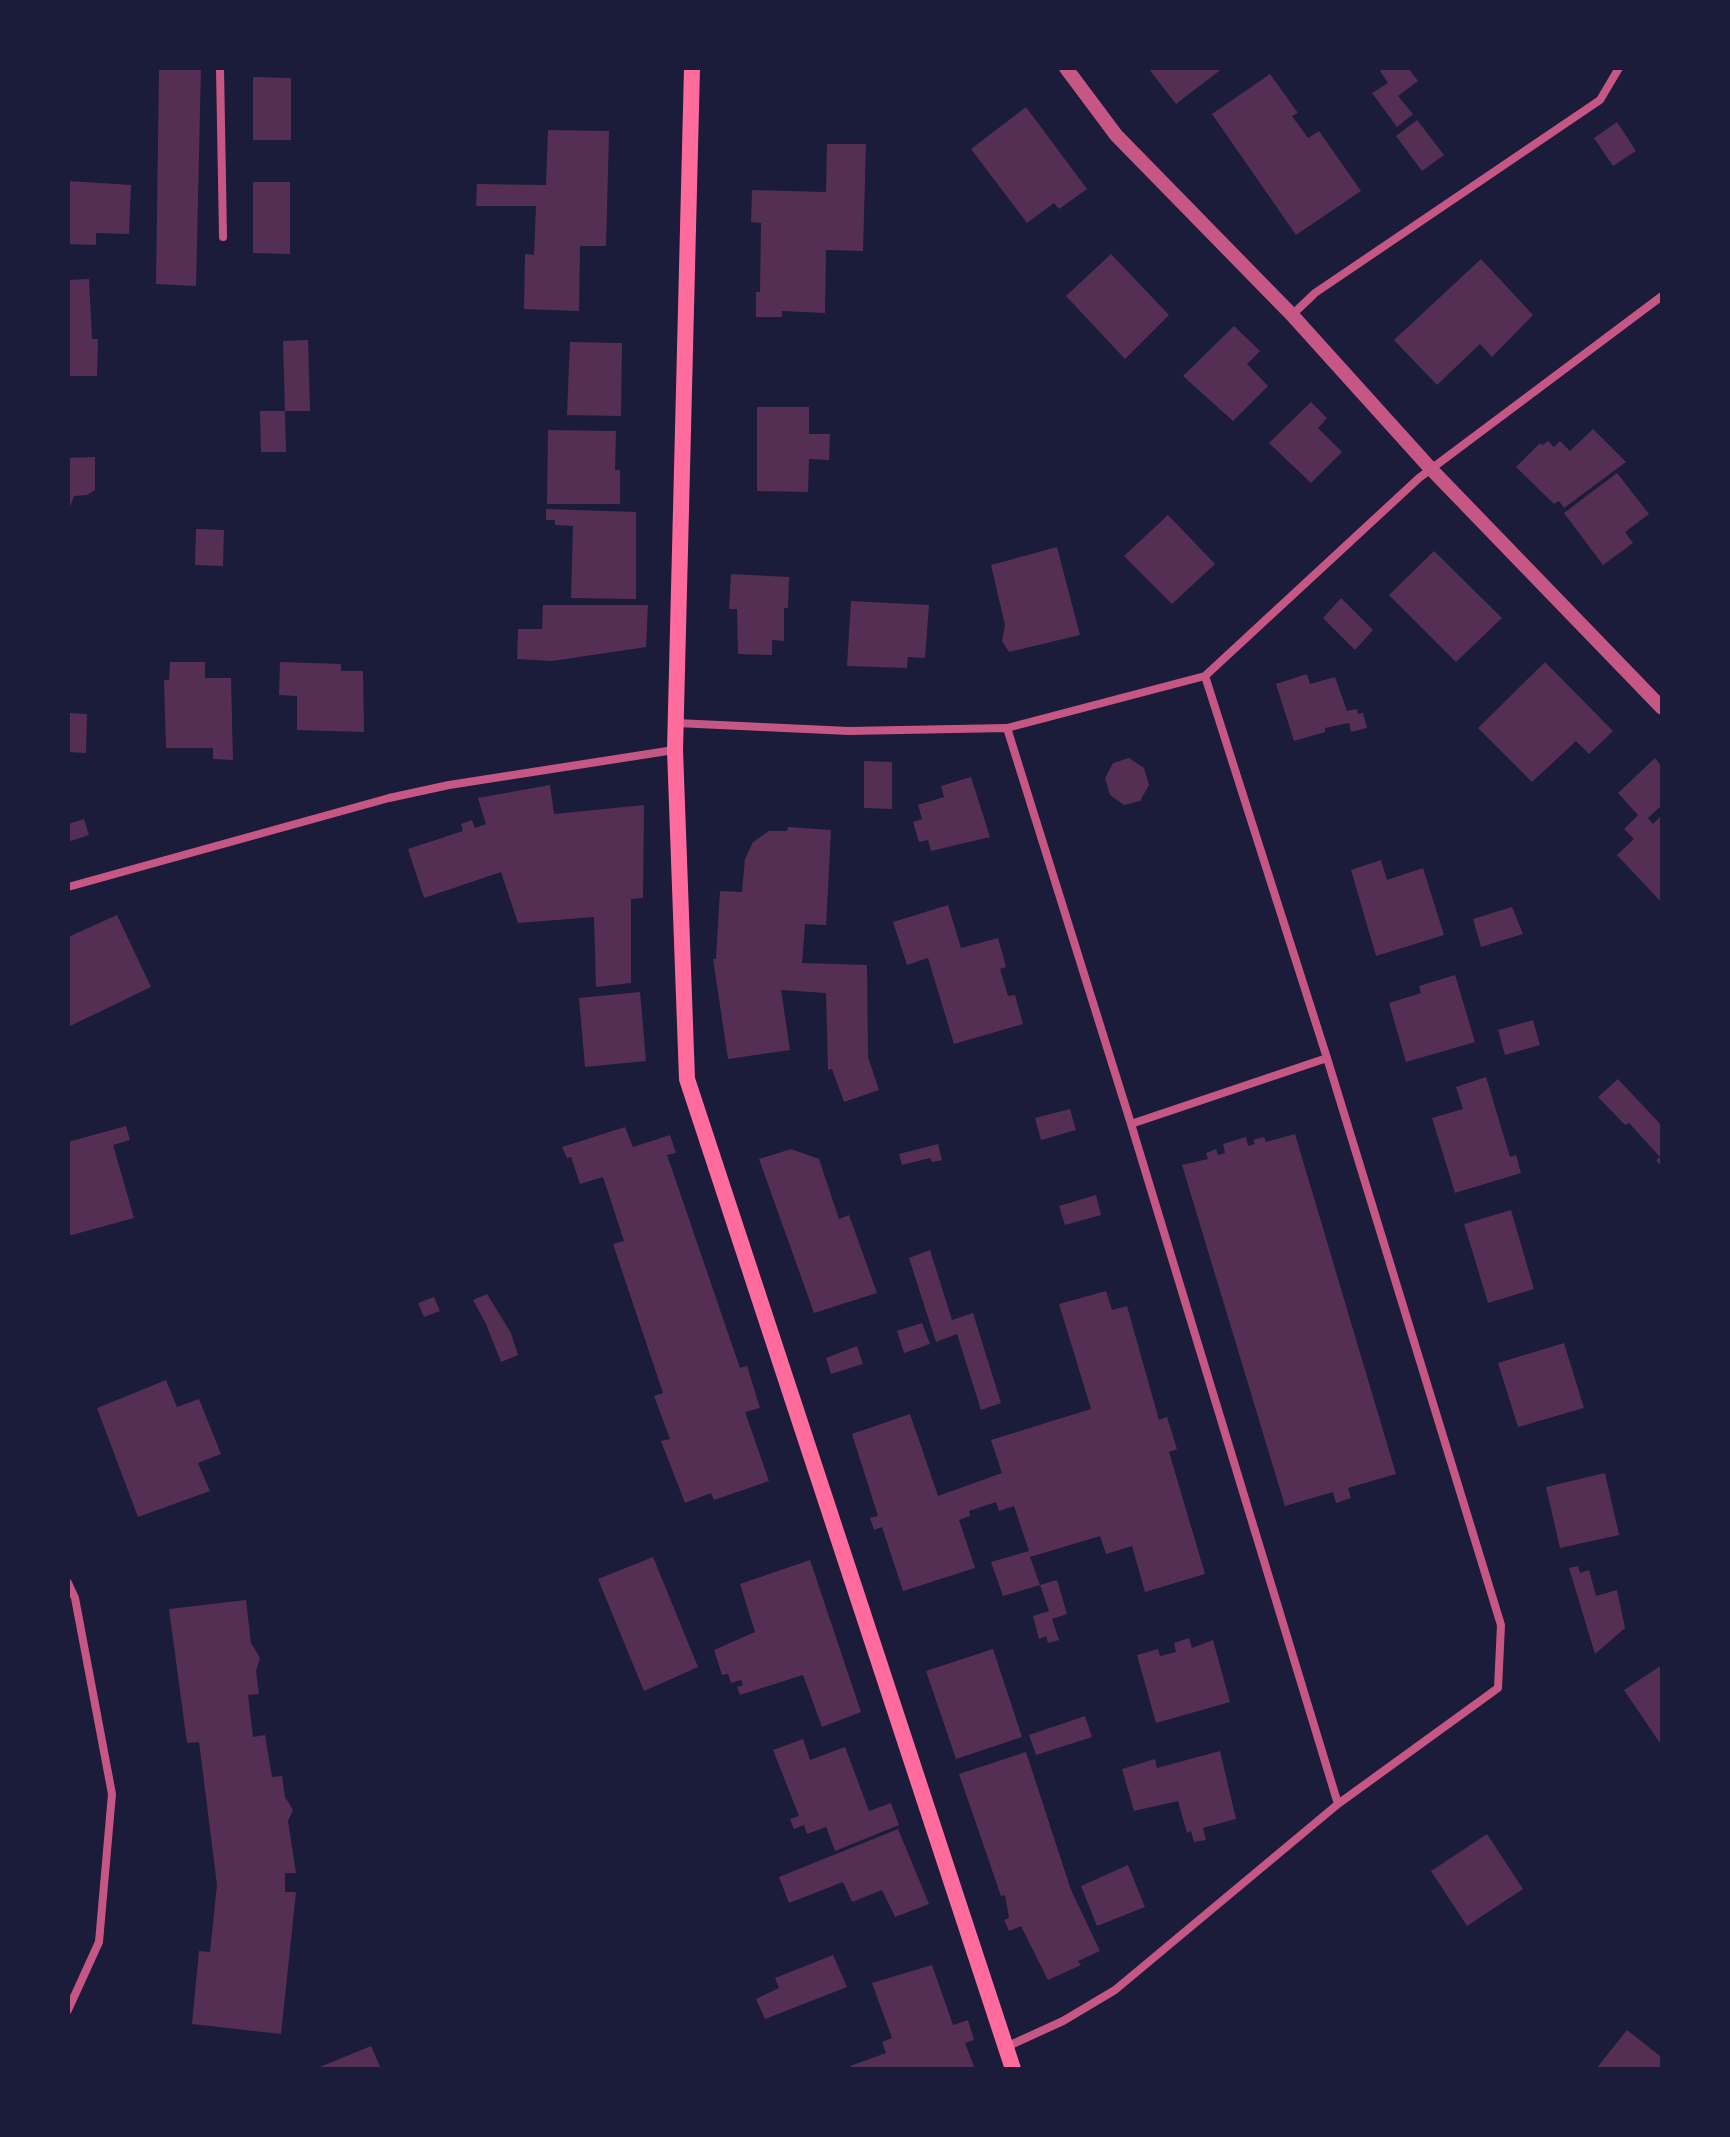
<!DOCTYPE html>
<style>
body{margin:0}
#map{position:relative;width:1730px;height:2137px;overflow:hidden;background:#1b1b3a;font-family:Karla,sans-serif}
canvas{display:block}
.frame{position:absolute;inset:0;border:70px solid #1b1b3a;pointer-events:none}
</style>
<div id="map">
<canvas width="1730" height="2137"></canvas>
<div class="frame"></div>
</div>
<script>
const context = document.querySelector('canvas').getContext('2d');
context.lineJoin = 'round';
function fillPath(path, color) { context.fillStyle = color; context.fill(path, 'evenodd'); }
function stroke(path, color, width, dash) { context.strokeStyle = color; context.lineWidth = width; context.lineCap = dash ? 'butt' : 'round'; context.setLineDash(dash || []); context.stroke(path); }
fillPath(new Path2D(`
 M159,68H201L196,286L156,284Z
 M1148,68H1223L1176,104Z
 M1384,68H1408L1418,81L1398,96L1413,114L1397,127L1372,93L1388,83L1380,71Z
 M1270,74L1298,113L1292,116L1308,138L1319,131L1361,191L1296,235L1212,114Z
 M253,77L291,78V140H253Z
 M1026,107L1087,189L1059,209L1054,203L1027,223L971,149Z
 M1417,120L1444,155L1422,171L1396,136Z
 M1617,122L1636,151L1613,166L1594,138Z
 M548,130L609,131L606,246H580L579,311L524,309L525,254L534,255L536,206H476L477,184L546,185Z
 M827,144H866L863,251L826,250L825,313L782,311V317H756V292H760L761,223L751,222L752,190L826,192Z
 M68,181L131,185L129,234L96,233V245L68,244Z
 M253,182H290V254L253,253Z
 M1111,254L1169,315L1125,359L1066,296Z
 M1481,259L1533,315L1492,357L1480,344L1437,385L1394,340Z
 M89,279L92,339H98L97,376H68V280Z
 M1234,326L1260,351L1247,364L1268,386L1233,421L1183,376Z
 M308,340L310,411H285L283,341Z
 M570,342L622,343L621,416L567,415Z
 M1311,402L1327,418L1318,428L1342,452L1311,483L1269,443Z
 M757,407H809V434H830L829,460L809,459L808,492L757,491Z
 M260,411H285L286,452H261Z
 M1593,429L1626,462L1564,508L1559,501L1554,504L1516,467L1540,443L1542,445L1548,441L1554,447L1560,441L1570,451Z
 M548,430L616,431L615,470H620V504H547Z
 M95,457V490L87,495L74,496L68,512V458Z
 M1617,473L1649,514L1625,532L1633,543L1603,565L1564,513Z
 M546,509L636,512V599L571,598L573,526L555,525V520H546Z
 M1168,515L1215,564L1172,604L1124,556Z
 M196,529L224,530L223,566L195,565Z
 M1057,547L1080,635L1009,652L1002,641L1005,625L991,565Z
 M1434,551L1502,618L1456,662L1389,595Z
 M731,574L789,577L788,608H784V641L772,640V655L738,654L737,609H729Z
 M1341,598L1373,630L1355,650L1323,618Z
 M851,601L929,605L925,658L908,657L907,668L847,666Z
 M543,605H648L646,647L552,661L517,659L518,629H542Z
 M170,662H205V678H231L233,760L213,759V748H166L164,680H169Z
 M280,662L341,664V671H363L364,732L297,730V696L279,695Z
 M1545,662L1613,731L1589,754L1576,741L1532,782L1478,728Z
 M1307,674L1310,684L1335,677L1347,711L1357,709L1358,714L1363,713L1367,728L1351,732L1349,723L1325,728V732L1294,741L1276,684Z
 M70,713L87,714L86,753L68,752Z
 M1129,758L1144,768L1149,785L1140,801L1124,805L1110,795L1105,778L1113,763Z
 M1655,758L1662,767V805L1648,818L1653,824L1662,815V903L1617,855L1634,839L1624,829L1638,815L1618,793Z
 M864,761L892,762V809L864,808Z
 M971,777L990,837L931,851L928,840L919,842L913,822L922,819L918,805L944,797L941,786Z
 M550,785L554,814L644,805L643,898L631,899V983L596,987L594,917L518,923L501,872L424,898L408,849L463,831L461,824L472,820L475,828L486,824L478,798Z
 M84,819L89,835L68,842V824Z
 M788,827L831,830L826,925L805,924L802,963L867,965L868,1057L879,1090L844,1102L832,1069L828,1070L826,993L781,990L790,1050L728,1059L713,959H716L720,891L742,892L745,859L753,842L769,831H787Z
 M1381,860L1387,880L1423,868L1444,935L1376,956L1351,870Z
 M948,905L961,948L998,938L1006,967L1000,969L1008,996L1015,995L1023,1024L954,1044L928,958L907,965L893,922Z
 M1512,907L1523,934L1481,947L1473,919Z
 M117,915L151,987L68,1027V937Z
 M1455,975L1475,1042L1406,1062L1389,1003L1421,993L1419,986Z
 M640,992L646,1061L585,1067L579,998Z
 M1533,1020L1540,1045L1505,1055L1498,1030Z
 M1486,1077L1510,1157L1516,1155L1521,1173L1455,1193L1432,1118L1463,1109L1456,1087Z
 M1618,1079L1662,1126V1167L1656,1160L1660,1157L1629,1123L1625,1125L1598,1097Z
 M1070,1109L1076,1130L1041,1140L1035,1118Z
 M126,1126L130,1140L113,1145L134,1218L68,1236V1142Z
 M625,1127L633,1147L670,1135L676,1153L667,1155L740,1368L747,1366L760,1408L745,1412L769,1481L714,1500L711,1493L685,1503L661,1441L670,1439L654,1396L663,1393L613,1244L624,1241L603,1177L580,1184L571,1157L567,1158L562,1147Z
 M1295,1134L1396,1474L1348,1488L1351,1498L1336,1503L1333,1492L1285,1506L1182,1165L1208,1159L1206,1153L1216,1149L1218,1155L1225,1153L1223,1144L1246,1137L1248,1146L1255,1144L1253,1140L1264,1137L1266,1142Z
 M938,1144L942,1160L932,1162L930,1158L902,1165L899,1154Z
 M791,1149L819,1159L839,1219L849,1215L877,1293L814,1313L759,1159Z
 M1096,1195L1101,1215L1065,1225L1059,1206Z
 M1511,1210L1534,1289L1488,1303L1464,1224Z
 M930,1250L952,1320L973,1313L1001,1403L981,1410L957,1334L936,1342L909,1258Z
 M1106,1291L1112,1310L1127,1306L1159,1420L1167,1417L1177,1449L1169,1452L1205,1574L1145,1592L1132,1546L1106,1554L1100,1536L1030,1557L1040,1585L1003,1596L991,1562L1029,1551L1014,1506L999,1511L996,1502L969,1511L970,1516L959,1520L975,1568L903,1591L882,1527L874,1530L870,1518L878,1516L852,1434L910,1414L938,1496L1002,1473L991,1440L1091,1409L1059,1304Z
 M487,1294L511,1333L518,1355L501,1362L486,1324L473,1300Z
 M434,1297L440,1311L424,1317L418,1303Z
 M922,1323L930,1344L904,1353L897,1331Z
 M1564,1343L1584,1408L1518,1427L1498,1363Z
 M857,1346L863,1364L831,1374L826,1358Z
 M166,1380L177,1407L199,1399L221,1454L198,1463L210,1491L138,1517L97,1408Z
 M1605,1473L1619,1535L1560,1548L1546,1487Z
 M653,1557L698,1667L644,1691L598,1579Z
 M810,1560L861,1712L822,1727L803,1675L740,1695L737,1687L743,1685L741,1680L731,1683L728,1674L722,1675L714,1650L755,1632L740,1584Z
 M1578,1566L1580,1573L1589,1570L1596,1596L1617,1590L1625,1628L1595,1654L1569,1568Z
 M1057,1580L1067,1614L1052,1619L1059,1640L1048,1643L1046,1636L1039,1639L1033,1616L1049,1611L1040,1585Z
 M246,1600L251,1643L260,1658L256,1671L259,1694L248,1695L253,1737L265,1735L272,1777L282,1776L285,1797L293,1810L288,1821L296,1873H285V1892H296L281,2034L192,2024L199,1951L210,1952L217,1885L199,1742L187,1743L169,1609Z
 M1189,1638L1192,1648L1213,1640L1230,1702L1156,1723L1137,1655L1158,1649L1160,1656L1176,1652L1174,1643Z
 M993,1649L1022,1737L956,1759L926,1671Z
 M1662,1665V1746L1624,1690Z
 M1085,1716L1092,1737L1036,1755L1029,1735Z
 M803,1739L810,1760L845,1747L869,1811L891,1803L899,1825L835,1851L826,1827L807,1834L804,1825L794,1829L790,1819L799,1816L773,1750Z
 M1220,1751L1236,1819L1203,1828L1206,1840L1194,1842L1191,1831L1187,1833L1178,1801L1134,1811L1122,1769L1155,1759L1157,1768Z
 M1026,1752L1071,1890L1100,1951L1078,1961L1081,1965L1048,1980L1021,1926L1009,1931L1004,1920L1009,1918L1005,1895L1001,1896L959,1774Z
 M898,1829L929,1904L895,1917L882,1890L852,1902L843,1882L789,1903L779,1877Z
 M1487,1834L1523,1889L1467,1926L1431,1871Z
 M1128,1865L1145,1907L1097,1926L1081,1886Z
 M833,1955L847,1987L765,2019L756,1999L779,1988L775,1978Z
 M932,1965L953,2025L968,2020L974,2040L965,2043L975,2069H851L850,2066L886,2053L882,2042L892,2038L872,1983Z
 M1627,2030L1660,2056L1661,2069H1596Z
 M371,2046L381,2069H315Z`), '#542f53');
stroke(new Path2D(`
 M220,68L223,237
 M1292,315L1315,293L1600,100L1619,68
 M676,723L849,731L1007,728L1205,676L1419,478L1662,296
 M1007,728L1131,1124L1327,1058L1205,676
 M68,887L389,798L449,785L674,750
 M1131,1124L1338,1804L1498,1688L1501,1625L1327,1058
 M68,1583L75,1598L112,1794L99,1942L68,2010
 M1006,2047L1063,2021L1115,1990L1338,1804`), '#c65784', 8);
stroke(new Path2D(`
 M1066,68L1116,135L1292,315L1431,469L1662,708`), '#c65784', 14);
stroke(new Path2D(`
 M692,68L675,750L687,1079L1013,2069`), '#ff6b9d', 16);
</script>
